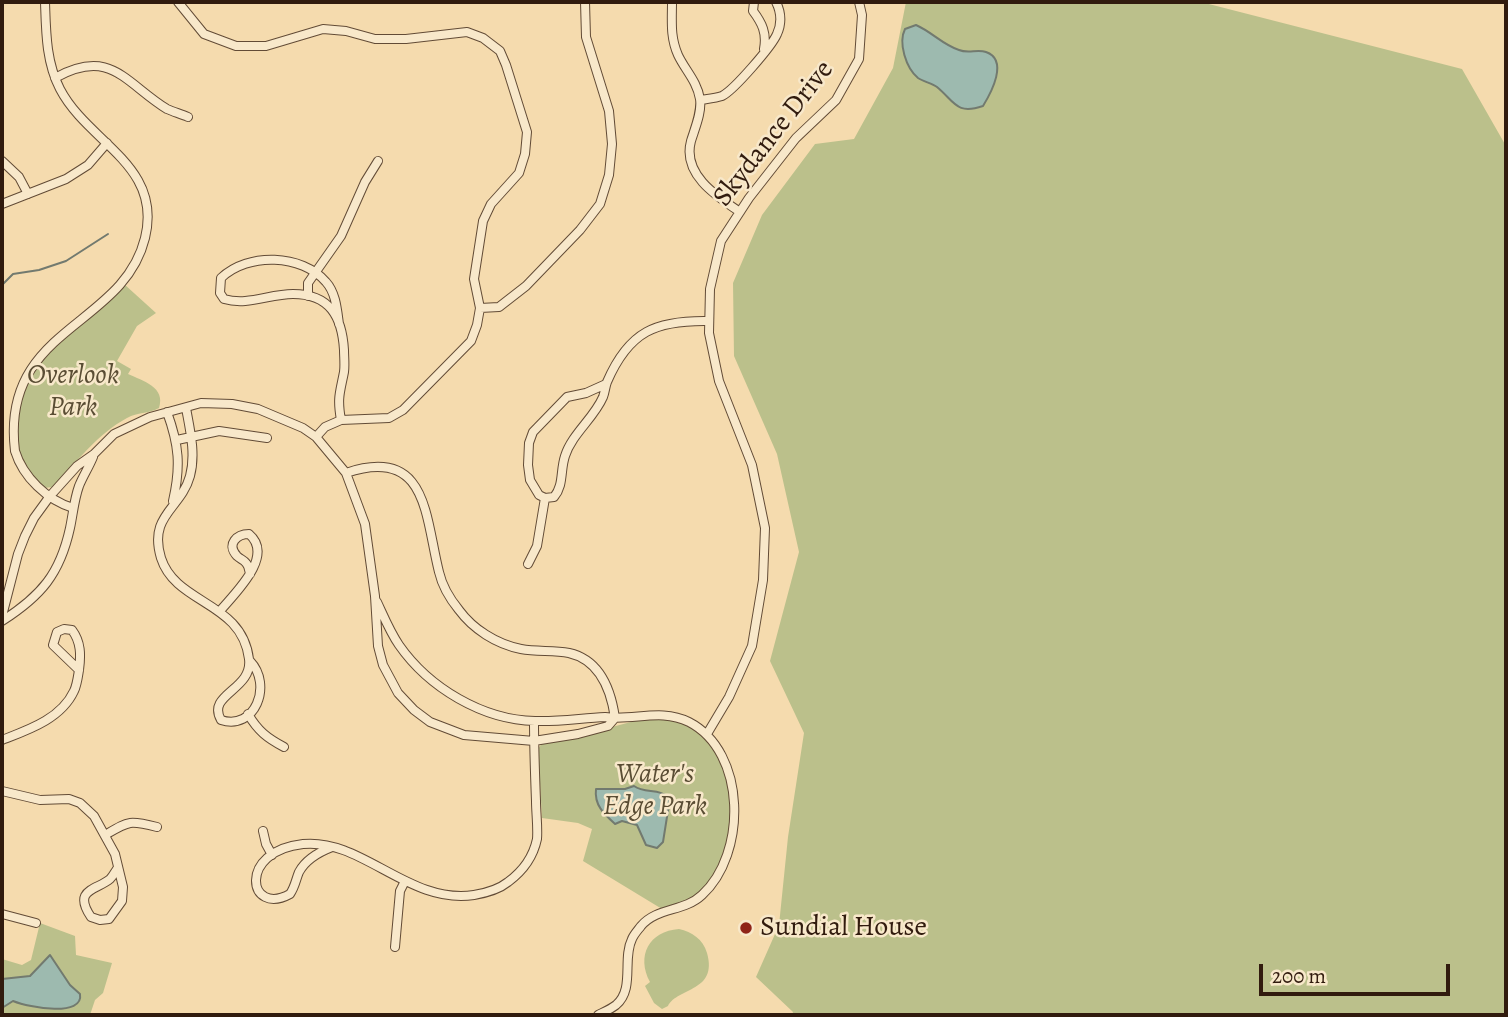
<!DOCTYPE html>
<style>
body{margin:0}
#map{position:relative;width:1508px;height:1017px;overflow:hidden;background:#f5dbae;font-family:Alegreya,serif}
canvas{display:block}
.frame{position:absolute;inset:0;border:4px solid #311b0e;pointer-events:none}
.scale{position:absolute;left:1259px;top:964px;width:191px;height:32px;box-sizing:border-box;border:4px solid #311b0e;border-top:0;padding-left:9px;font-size:21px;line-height:24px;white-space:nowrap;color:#311b0e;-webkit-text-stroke:5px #f8e8ca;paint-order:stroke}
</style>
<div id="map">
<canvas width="1508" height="1017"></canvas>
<div class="frame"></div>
<div class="scale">200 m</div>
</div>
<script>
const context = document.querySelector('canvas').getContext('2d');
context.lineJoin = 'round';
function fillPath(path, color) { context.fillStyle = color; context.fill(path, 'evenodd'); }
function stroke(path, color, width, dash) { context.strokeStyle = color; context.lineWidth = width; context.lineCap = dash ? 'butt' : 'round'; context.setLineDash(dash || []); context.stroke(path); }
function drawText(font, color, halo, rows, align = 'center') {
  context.font = font + ' Alegreya,serif'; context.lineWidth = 5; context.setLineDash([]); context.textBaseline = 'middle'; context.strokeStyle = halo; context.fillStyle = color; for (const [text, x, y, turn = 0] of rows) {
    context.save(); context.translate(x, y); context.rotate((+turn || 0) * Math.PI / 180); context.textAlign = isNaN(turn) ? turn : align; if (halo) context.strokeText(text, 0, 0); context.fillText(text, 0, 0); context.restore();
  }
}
fillPath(new Path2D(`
 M906,2H1201L1462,69L1506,146V1015H792L793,1012L756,977L779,925L788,837L804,733L770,661L799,552L777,454L734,356L733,283L762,215L815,144L854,139L893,68Z
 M124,284L156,313L137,326L117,361L131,369L128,374C143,381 166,387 159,408C148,414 138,412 127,418C97,434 76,463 53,487L44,488C27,473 18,453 15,431C8,383 27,359 64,331C84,315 104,300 124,284Z
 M646,718C666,719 685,721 701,734C743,770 739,861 697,895C687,903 674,905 662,909L583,861L592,829L578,823L542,818L538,749L543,742L574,737Z
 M40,923L75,936L76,955L112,963L103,993L95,1000L90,1015H2V959L22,965L31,960Z
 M679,929C692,932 703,939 707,953C718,992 678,987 668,1006L662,1009L654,1003L645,986L650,982C636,956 649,931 679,929Z`), '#bbc08b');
const water = new Path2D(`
 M916,25C932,32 943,45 959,50C968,54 977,49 986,52C1009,60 991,93 983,106C956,115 955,102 937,87C932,83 924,82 918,78C906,68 898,43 905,29Z
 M634,786C645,794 659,788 670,798L663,842L657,848L646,845L637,825L622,821L615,824C604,814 594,805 596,789H625Z
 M50,955L70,985L80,994C84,1017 30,1008 13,1001L2,1008V979L30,976Z`);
fillPath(water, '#9dbaaf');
stroke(water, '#727a6f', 2);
stroke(new Path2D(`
 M2,285L13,274L39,270L66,261L108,234`), '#727a6f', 2);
const minor = new Path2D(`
 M45,2C46,32 46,62 60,89C88,143 163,165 145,238C123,328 0,327 15,451C23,477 47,500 73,508
 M178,2L204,34L236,46H266L323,29L346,31L375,39H406L467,32L483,38L500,51L506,65L527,132L525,154L519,173L491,204L483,221L474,279L480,308L477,325L471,341L403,410L389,418L341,420L325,427L316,437
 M672,2C672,21 670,37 678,55C685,70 697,81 700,99C702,112 695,128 691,141C682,174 716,196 740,212
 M754,2L753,11C762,23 767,33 764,49
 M55,78C111,47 125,83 167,109C174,112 181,114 188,117
 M701,100C707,99 716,98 722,96C734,90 772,46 777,34C782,23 781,12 776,2
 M2,161L19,177L28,194
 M2,204L66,179L88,165L107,143
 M308,296V283L341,236L365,182L378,161
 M480,308L499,307L526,286L580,230L600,204L609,175L612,144L609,111L586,37L585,2
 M339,324C337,310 336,293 326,282C302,254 248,252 221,278L220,293L224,299C248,306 269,294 293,294C330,294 342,317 344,350C344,357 345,365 344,372C340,393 337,397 341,420
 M606,384L586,393L567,397L533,432L529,443L528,465L530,480L539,495L545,498L554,497C564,485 560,471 565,456C572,434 594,418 603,397C605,392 605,387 607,382C629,331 656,320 709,321
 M186,408C190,430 196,454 190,476C181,509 148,515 161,558C176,605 242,601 249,659C253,690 206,694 221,720C255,731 273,685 250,661
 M167,412C179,445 181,466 173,501
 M177,440L219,431L267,438
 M346,473C428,445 425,517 439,572C442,585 450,599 459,610C473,629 496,644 521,649C537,652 553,650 569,653C600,660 611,690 615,718
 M528,564L537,546L545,498
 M377,602C384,617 390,632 399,645C429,688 483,720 535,721C558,722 582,718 605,717C634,721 661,708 689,722C747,752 747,854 702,895C684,912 657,907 641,926C638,930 634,934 632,939C622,959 635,989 616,1005C611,1009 604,1012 598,1015
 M220,611C235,593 275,556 249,534C237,534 226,544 237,556C240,559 244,560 246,563C249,566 249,570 250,574
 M2,616L18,554L25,536L34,518L50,496L77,466L94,454L114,434L150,417L201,403L232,404L258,409L303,428L316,437L346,473L365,524L375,596L378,646L383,665L398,693L414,710L430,722L464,735L534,741L578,734L608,726L615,718
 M2,621C41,596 60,574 70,528C73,514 74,500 79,486C83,476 89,467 93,457
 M248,714C258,731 267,738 284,747
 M707,734L729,697L752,646L763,580L765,528L752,465L719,381L709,333L710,289L721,241L749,198L796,138L836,100L859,59L862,15L859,2
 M2,740C28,730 61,719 74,691C77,685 78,676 79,670C81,655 81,642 72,630L64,629L57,632L53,645L79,670
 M2,791L40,800L69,799L80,803L94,816L115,854L123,887L122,901L109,919L100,920L91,917C72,889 97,890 110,879C113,876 115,872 117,869
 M263,831L266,844L272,855
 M105,835C129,821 129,820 157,827
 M332,847C319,852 306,859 299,872C296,879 295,887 290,894C248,917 237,851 303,844C362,838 409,905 474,895C486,893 498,890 508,882C523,871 533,858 537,839C538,827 536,813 536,801C535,775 534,748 534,721
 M2,914L36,923
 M395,947L400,891L405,881`);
stroke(minor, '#624b36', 10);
stroke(minor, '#f8e8ca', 8);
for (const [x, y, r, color] of [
 [746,928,7,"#8f2418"]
]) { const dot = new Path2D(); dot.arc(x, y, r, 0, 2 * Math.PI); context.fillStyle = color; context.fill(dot); stroke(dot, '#f8e8ca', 2.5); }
drawText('28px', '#311b0e', '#f8e8ca', [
 ["Skydance Drive",774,134,-52]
]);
drawText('italic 28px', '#5a4d34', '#f8e8ca', [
 ["Overlook",73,376],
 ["Park",73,408],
 ["Water's",655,775],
 ["Edge Park",655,807]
]);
drawText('28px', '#311b0e', '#f8e8ca', [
 ["Sundial House",760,928]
], 'left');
</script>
